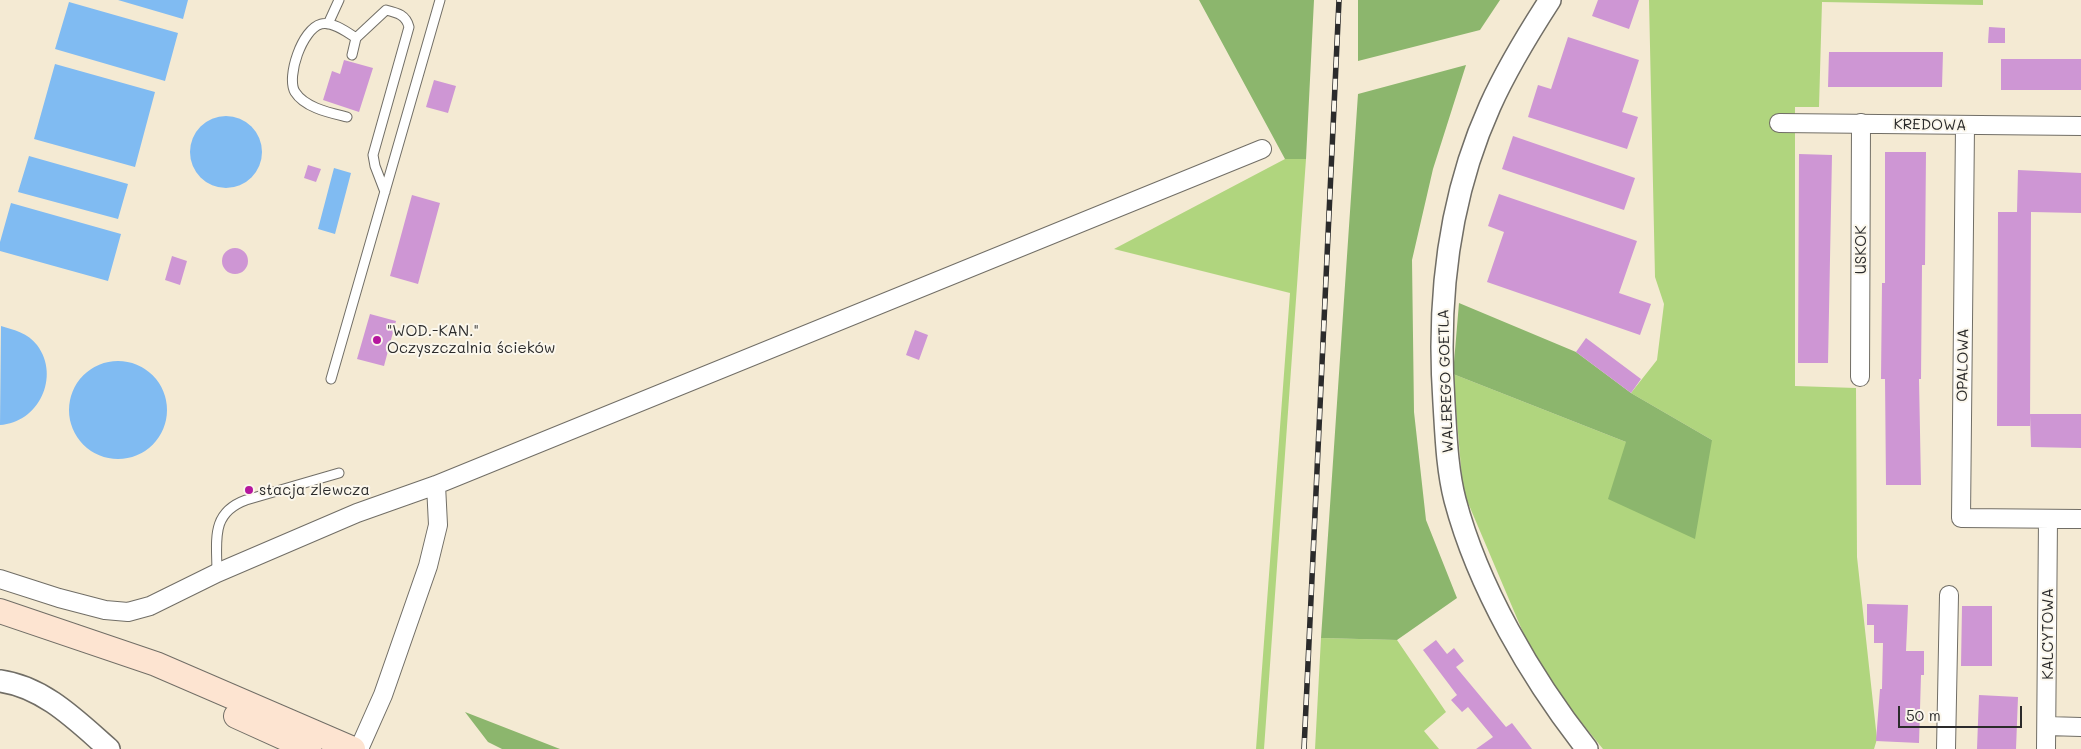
<!DOCTYPE html>
<meta charset="utf-8">
<style>
body{margin:0}
#map{position:relative;width:2081px;height:749px;overflow:hidden;background:#f4ead3;font-family:Mali,sans-serif}
canvas{display:block}
.scale{position:absolute;left:1898px;top:706px;width:124px;height:22px;box-sizing:border-box;border:2px solid #2b2b2b;border-top:0;padding-left:6px;font-size:15px;line-height:18px;white-space:nowrap;color:#2b2b2b;-webkit-text-stroke:4px #fbf7ec;paint-order:stroke}
</style>
<div id="map">
<canvas width="2081" height="749"></canvas>
<div class="scale">50 m</div>
</div>
<script>
const context = document.querySelector('canvas').getContext('2d');
context.lineJoin = 'round';
function fillPath(path, color) { context.fillStyle = color; context.fill(path, 'evenodd'); }
function stroke(path, color, width, dash) { context.strokeStyle = color; context.lineWidth = width; context.lineCap = dash ? 'butt' : 'round'; context.setLineDash(dash || []); context.stroke(path); }
function drawText(font, color, halo, rows, align = 'center') {
  context.font = font + ' Mali,sans-serif'; context.lineWidth = 4; context.setLineDash([]); context.textBaseline = 'middle'; context.strokeStyle = halo; context.fillStyle = color; for (const [text, x, y, turn = 0] of rows) {
    context.save(); context.translate(x, y); context.rotate((+turn || 0) * Math.PI / 180); context.textAlign = isNaN(turn) ? turn : align; if (halo) context.strokeText(text, 0, 0); context.fillText(text, 0, 0); context.restore();
  }
}
fillPath(new Path2D(`
 M1649,0H1983V5L1822,2L1819,107H1795V386L1856,388L1857,557L1877,739L1874,749H1603L1539,670L1463,491L1453,374L1626,442L1712,440L1631,393L1657,360L1664,304L1655,277Z
 M1285,159H1306L1264,749H1256L1290,293L1114,249Z
 M1321,638L1397,640L1446,712L1424,731L1439,749H1315Z`), '#b0d57e');
fillPath(new Path2D(`
 M1199,0H1314L1306,159H1285Z
 M1358,0H1500L1480,30L1358,61Z
 M1466,65L1433,169L1412,260L1414,412L1426,520L1457,598L1397,640L1321,638L1358,94Z
 M1459,303L1576,352L1631,393L1712,440L1695,539L1608,499L1626,442L1453,374Z
 M465,712L560,749H502L488,742Z`), '#8cb66d');
fillPath(new Path2D(`
 M118,0H188L183,19Z
 M69,2L178,33L165,81L55,49Z
 M55,64L155,92L135,167L34,139Z
 M190 152a36 36 0 1 1 72 0a36 36 0 1 1-72 0Z
 M29,156L128,184L118,219L18,192Z
 M334,168L351,173L335,234L318,229Z
 M11,203L121,234L108,281L0,251V242Z
 M1,326C14,330 28,333 37,345C61,377 38,423 0,425Z
 M69 410a49 49 0 1 1 98 0a49 49 0 1 1-98 0Z`), '#80bbf2');
fillPath(new Path2D(`
 M1598,0H1639L1629,29L1592,16Z
 M1989,27L2005,28V43H1988Z
 M1568,37L1639,60L1622,112L1638,117L1627,149L1528,117L1538,85L1551,89Z
 M1829,52H1943L1942,87H1828Z
 M2001,59H2081V90H2001Z
 M344,60L373,68L359,112L323,100L332,71L340,74Z
 M434,80L456,86L448,113L426,107Z
 M1513,136L1635,178L1624,210L1502,169Z
 M1885,152H1926L1925,265H1922L1921,379H1919L1921,485H1886L1885,379H1881L1882,283H1885Z
 M1799,154L1832,155L1828,363H1798Z
 M308,165L321,169L316,182L304,178Z
 M2018,170L2081,173V213L2031,212L2030,426H1997L1998,212H2017Z
 M1499,194L1637,241L1619,293L1651,304L1640,335L1487,282L1504,232L1488,226Z
 M412,195L440,203L418,284L390,276Z
 M222 261a13 13 0 1 1 26 0a13 13 0 1 1-26 0Z
 M172,256L187,261L180,285L165,280Z
 M370,314L396,321L384,366L357,359Z
 M915,330L928,335L919,360L906,355Z
 M1586,338L1641,379L1631,393L1576,352Z
 M2030,414H2081V448L2031,447Z
 M1867,604L1908,605L1906,651H1924V675H1921L1919,743L1876,741L1880,689H1882L1883,643H1874V625H1867Z
 M1962,606H1992V666H1961Z
 M1436,640L1447,654L1454,648L1464,661L1456,667L1506,727L1512,723L1532,749H1476L1493,737L1468,707L1462,712L1451,700L1457,695L1423,650Z
 M1979,695L2018,697L2016,749H1977Z`), '#ce96d4');
const service = new Path2D(`
 M328,24L339,0
 M356,38L386,10C398,13 406,15 409,27L373,155L375,166L385,192
 M347,117C331,113 305,108 295,92C286,77 302,29 321,24C332,21 347,32 356,38L352,55
 M331,379L440,0
 M217,573C217,541 210,513 246,500L339,473`);
const minor = new Path2D(`
 M1779,123L2081,126
 M1965,126L1961,518L2081,519
 M1860,377L1861,123
 M0,579L59,598L105,610L128,612L150,606L217,573L357,513L436,485L1262,149
 M2047,726L2081,727
 M359,749L383,695L428,566L438,525L436,485
 M1946,749L1949,595
 M2046,749L2048,519`);
const tertiary = new Path2D(`
 M1550,0C1528,34 1507,68 1490,106C1448,199 1437,302 1444,403C1446,435 1447,469 1455,500C1478,587 1531,678 1587,749
 M0,681C44,687 77,721 109,749`);
const secondary = new Path2D(`
 M0,611L156,664L353,749
 M236,716L309,749`);
stroke(service, '#716e66', 11);
stroke(minor, '#716e66', 20);
stroke(tertiary, '#716e66', 24);
stroke(secondary, '#716e66', 26);
stroke(service, '#fff', 9);
stroke(minor, '#fff', 18);
stroke(tertiary, '#fff', 21);
stroke(secondary, '#fde4d1', 24);
const rail = new Path2D(`
 M1304,749L1339,0`);
stroke(rail, '#2b2b2b', 5.5);
stroke(rail, '#fbf7ec', 4, [11]);
for (const [x, y, r, color] of [
 [377,340,5,"#b5179e"],
 [249,490,5,"#b5179e"]
]) { const dot = new Path2D(); dot.arc(x, y, r, 0, 2 * Math.PI); context.fillStyle = color; context.fill(dot); stroke(dot, '#fbf7ec', 2); }
drawText('15px', '#2b2b2b', '#fbf7ec', [
 ["KREDOWA",1930,125,1],
 ["USKOK",1861,250,-90],
 ["OPALOWA",1963,365,-89],
 ["WALEREGO GOETLA",1446,381,-92],
 ["KALCYTOWA",2048,634,-90]
]);
drawText('15px', '#2b2b2b', '#fbf7ec', [
 ["\"WOD.-KAN.\"",387,331],
 ["Oczyszczalnia ścieków",387,348],
 ["stacja zlewcza",259,490]
], 'left');
</script>
